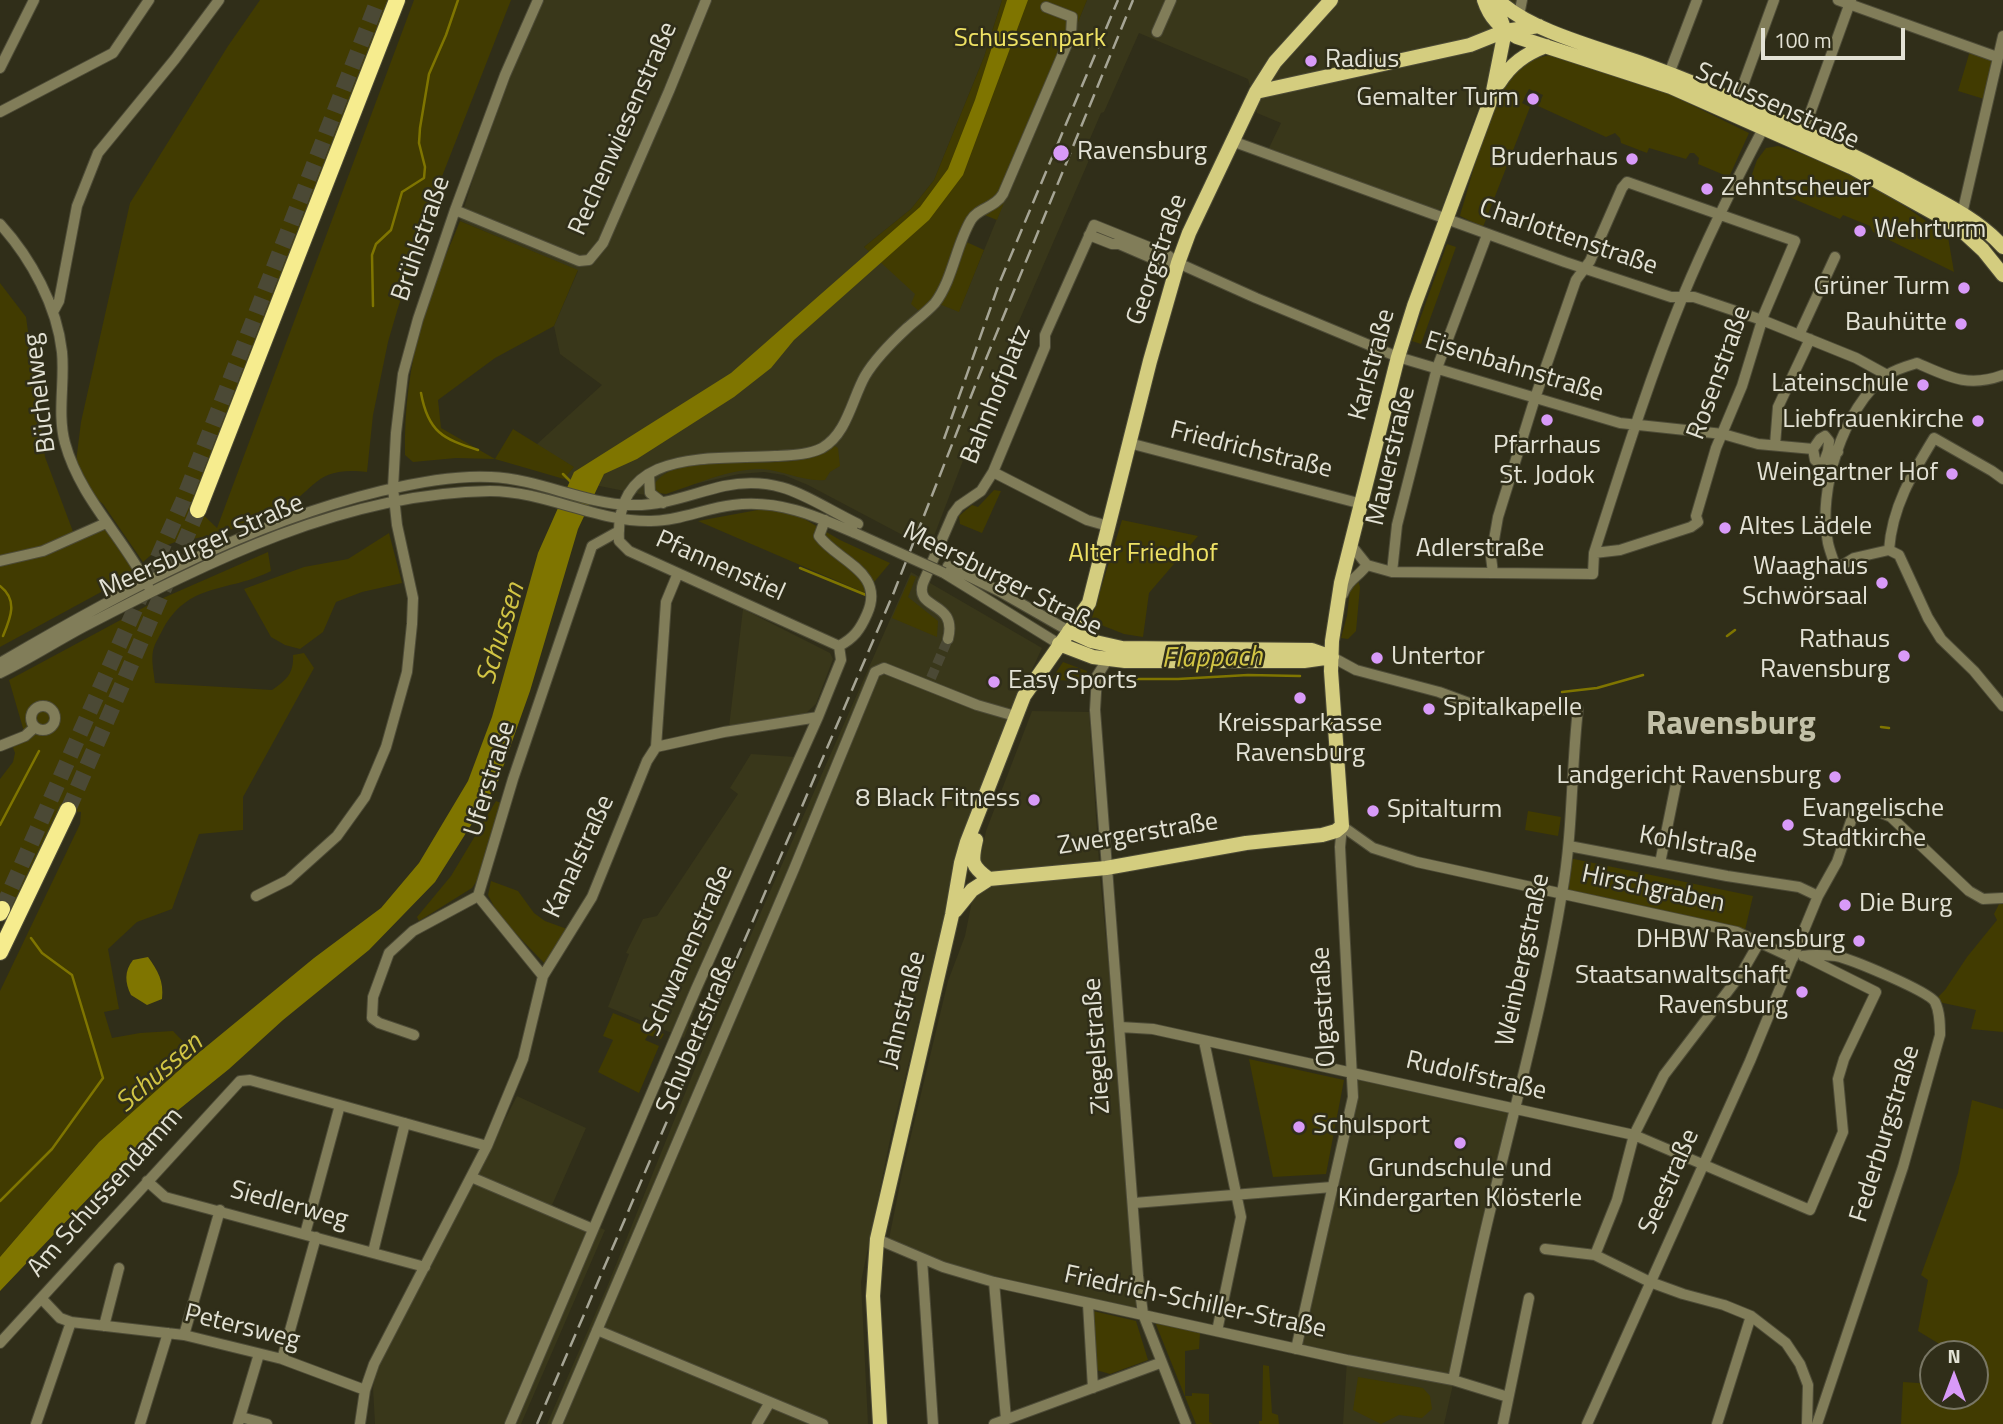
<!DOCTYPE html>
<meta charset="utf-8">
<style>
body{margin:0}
#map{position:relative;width:2003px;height:1424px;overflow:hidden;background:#302e19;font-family:"Titillium Web",sans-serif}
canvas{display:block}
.north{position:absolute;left:1919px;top:1340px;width:70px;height:70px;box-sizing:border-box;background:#302e19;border:2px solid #787664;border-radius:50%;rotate:0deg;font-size:19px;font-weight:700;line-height:28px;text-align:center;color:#e3e2d5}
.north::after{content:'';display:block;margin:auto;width:24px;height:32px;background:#d89af8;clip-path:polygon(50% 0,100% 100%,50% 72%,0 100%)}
.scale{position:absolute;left:1761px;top:28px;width:144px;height:32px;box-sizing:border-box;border:4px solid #e3e2d5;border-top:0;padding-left:9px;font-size:21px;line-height:24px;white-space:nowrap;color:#e3e2d5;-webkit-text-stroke:5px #302e19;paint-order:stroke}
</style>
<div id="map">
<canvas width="2003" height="1424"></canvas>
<div class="north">N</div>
<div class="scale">100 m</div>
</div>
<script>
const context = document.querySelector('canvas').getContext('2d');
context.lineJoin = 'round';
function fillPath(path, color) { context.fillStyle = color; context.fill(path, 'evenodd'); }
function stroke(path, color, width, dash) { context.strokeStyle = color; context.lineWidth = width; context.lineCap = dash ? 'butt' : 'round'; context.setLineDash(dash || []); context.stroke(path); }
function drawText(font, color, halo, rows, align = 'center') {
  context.font = font + ' "Titillium Web",sans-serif'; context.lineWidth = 5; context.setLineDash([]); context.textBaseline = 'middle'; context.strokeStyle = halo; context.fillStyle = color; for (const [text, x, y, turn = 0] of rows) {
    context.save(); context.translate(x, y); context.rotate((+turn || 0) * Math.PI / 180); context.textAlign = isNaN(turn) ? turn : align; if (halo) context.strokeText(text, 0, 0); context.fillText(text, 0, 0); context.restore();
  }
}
fillPath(new Path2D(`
 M538,0H1002L984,57L934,180L911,209L864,247L959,311L1087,0H1518L1441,210L1424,208L1269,148L1281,123L1257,113L1248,79L1139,33L1104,112L1101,113L1089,141L1096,144L999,367L929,549L808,485L784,475L764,472L739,474L645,495L564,479L573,467L536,445L602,385L560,354L554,326L578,271L460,221L505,75Z
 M911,572L1042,648L1010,718L967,827L891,1135L861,1282L868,1424H547L607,1287L727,989Z
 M743,609L830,653L833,659L816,704L805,714L729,727Z
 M1032,711L1089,712L1100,877L1142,1313L994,1282L888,1244L903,1169L948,981L965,936L986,831Z
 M751,754L795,757L684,1038L608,1007L629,954L626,953L643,919L657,916L738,794L730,788Z
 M1354,1073L1515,1111L1444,1424H1343L1347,1360L1296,1349Z
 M517,1096L586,1128L552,1205L605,1230L521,1424H375L373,1388L376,1371Z`), '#39371a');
fillPath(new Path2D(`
 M260,0H389L193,505L217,528L414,0H511L432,202L397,311L388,342L373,415L367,472C311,466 318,492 277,511C258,519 237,528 217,534C182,543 174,535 143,562L103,504L84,488L75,470L81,422L130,203L228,46Z
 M1002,0H1087L997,220L972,210L973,230L960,239L984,250L959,312L932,301L919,311L911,304L915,294L864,247L911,209L934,180L984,57Z
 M1970,51L1994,60L1984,99L1958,91Z
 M1549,55L1667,93L1749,133L1729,177L1698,164L1699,158L1694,153H1690L1686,159L1649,148L1647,153L1621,143L1620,138L1615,133L1606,137L1538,106L1543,95L1529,89L1522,103L1530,107L1483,227L1460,216C1470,184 1493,91 1515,71C1525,62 1537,58 1549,55Z
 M1778,146C1839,164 1897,198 1948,237L1954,272L1873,232L1870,226L1843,215L1840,219L1750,180L1757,160L1766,148Z
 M460,221L578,270L554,326L495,358L438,400L441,428L495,459L513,429L574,467L564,479L495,459L456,458L413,462L405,455C404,410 410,365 422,321C431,287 447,254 460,221Z
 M1447,244L1456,247L1421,344L1412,341Z
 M0,283L26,317L45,457L75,537L106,523L135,568L114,585L0,647Z
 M833,445L838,448L840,466L830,472L825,480C803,482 783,470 761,469C728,469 697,484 666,494L659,493L655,489V483C690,440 793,483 833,445Z
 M994,490L1001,491L982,533L960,524L959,516L972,505L978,507Z
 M763,509L796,514L840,540L890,563L865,593L698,521Z
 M1122,520L1198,536L1149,593L1143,637L1124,634L1091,621Z
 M389,533L402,583L362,592L336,602L323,632L300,649L285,645L271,637L244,589L304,567L348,559Z
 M268,552L271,571C228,593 188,581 162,631C159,637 154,645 153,651C151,660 154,674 155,683L272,690C286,680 294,674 293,655L304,653L314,668L243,797V830L199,834L172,909L137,922L108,949L119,1009L104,1012L112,1038L140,1033L173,1031L196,1055L98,1143L0,1257V991L80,824L81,812L60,810L13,910L0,908V779L13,762L15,753L11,742L25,735L9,680L154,602Z
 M911,575L916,577L908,597L938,621L937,637L892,618Z
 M1358,580L1360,587L1356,631L1348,639L1341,638L1347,616L1350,590Z
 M1063,662L1087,671L1086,681L1051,680Z
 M496,801L501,803L478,879L472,888L419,921L417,917L451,876Z
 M1528,811L1561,817L1558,836L1525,830Z
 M1569,858L1753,896L1745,930L1565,892Z
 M491,881L518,891L534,913L545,921L567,929L546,965L499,916L488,895Z
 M2003,902V1032L1971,1029L1976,1010L1934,1001L1945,990L1967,957L1997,920L1994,914L1999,904Z
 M613,1013L664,1034L661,1039L648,1035L645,1040L659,1046L639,1093L598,1072L613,1040L603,1036Z
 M1249,1059L1344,1080L1326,1174L1273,1177Z
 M1972,1100L2003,1109V1424H1901L1903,1382L1933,1384V1396H1975V1354H1941V1345L1918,1331L1928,1280L1921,1275L1958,1173Z
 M1093,1311L1136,1321L1148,1360L1110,1374L1096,1370Z
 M1155,1322L1200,1333L1199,1349L1185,1351V1396H1192V1393L1209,1394V1422L1213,1424H1196Z
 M1263,1365L1269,1366L1272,1413L1278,1415L1279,1424H1259V1421H1262Z
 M1358,1377L1423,1388L1430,1396L1432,1409L1422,1418L1399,1415L1381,1424L1353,1410Z`), '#413b01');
fillPath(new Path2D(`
 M1007,0H1028L963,175L929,220L794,340L771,368L734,397L637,459L604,474L578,529L530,691L497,784L435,882L369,950L283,1020L229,1069L177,1111L96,1190L0,1291V1257L99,1142L196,1055L314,958L381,908L419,863L468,781L492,717L538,553L574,472L731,373L920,207L948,169L975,100Z
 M148,957C158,971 164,981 162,999L147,1005L131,995C125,983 124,971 133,960Z`), '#7f7500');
stroke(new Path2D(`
 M373,306L372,255L376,244L391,230L402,192L424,178L425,167L419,143L420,128L429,74L446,35L458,0
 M421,393C428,432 443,439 478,450
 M563,474L571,482
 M800,568L866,595
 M0,586C18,600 11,617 3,636
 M1777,601L1783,596L1808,594
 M1727,636L1735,630
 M1125,679H1178L1248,675L1300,676
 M1562,692L1597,688L1643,675
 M1881,727L1889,728
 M0,825L39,751
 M0,1201L52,1149L103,1078L72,975L42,953L31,938`), '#7f7500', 2.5);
stroke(new Path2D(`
 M931,678L948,639`), '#4b4935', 10, [10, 5]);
stroke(new Path2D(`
 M68,810L198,510
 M2,909L183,501L378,0`), '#4b4935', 16, [16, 8]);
const minor = new Path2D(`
 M1838,0L1997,57
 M1519,15L1522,0
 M1157,32L1171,0
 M0,68L34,0
 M1667,79L1697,0
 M1739,96L1774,0
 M0,112L113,53L149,0
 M1804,130L1851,0
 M1232,141L1565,262L1671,297H1694L1762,320L1856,358L1887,375
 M455,210L579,261L589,260L603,243L669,91L706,0
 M1962,214L2003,36
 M0,224C31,258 57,306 62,352C65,382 57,414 65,443C80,498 123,537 148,586
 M1089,235L1112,244H1119L1163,263H1178
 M53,312L59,301L77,206L98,153L175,59L219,0
 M1799,335L1835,257
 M1129,443L1362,504
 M1775,445L1778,407L1810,339
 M1828,451L1829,441L1825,436L1820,439L1813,449L1815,460L1819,463L1824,462L1828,451L1838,452
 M993,472L1087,520L1108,526
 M649,474L650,493L663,503
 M825,520L819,536C837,561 886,572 867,614C860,630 854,638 839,646
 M1351,545L1367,565L1392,572L1593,574L1594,553C1622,466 1649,379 1683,296C1707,238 1735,182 1764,127L1762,121
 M1889,550L1854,558L1836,569C1834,561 1830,552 1828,543C1817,491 1843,407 1887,375C1896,369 1907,366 1917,363C1949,377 1968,388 2003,375
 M1889,550C1892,507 1912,474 1934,438L1992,471L2003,479
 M1889,550L1899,555L1928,618L1941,639L1974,671L2003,706
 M0,561L43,551L106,523
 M948,566L999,591L1069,631
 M1392,572L1397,525L1437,368L1487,235
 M944,573L1059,644
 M1493,573L1491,557L1498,517L1535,398L1576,280L1590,261L1622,188L1627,182L1795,241L1764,314L1742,386L1716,448L1696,516L1698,522L1691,527L1620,550L1594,553
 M1343,594C1348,580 1358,577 1367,565
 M948,639C958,600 914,611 923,583L953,514L959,506L981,491L993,472L1045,347V335L1094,225L1166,254L1178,263L1256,298L1398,357L1620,423L1723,434L1758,444L1813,449
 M839,646L629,551L619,541C614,447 709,460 775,456C791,455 808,455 822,448C847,434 852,399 865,376C875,359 893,341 907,328C916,320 927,312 935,303C953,279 956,245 971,220C978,208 995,208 1003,194L1071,35L1072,17L1046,7
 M1332,657L1356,670L1439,692L1477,706L1524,710L1578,709C1571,770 1573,832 1562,893C1545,996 1517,1097 1493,1199C1478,1259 1466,1319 1453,1380
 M1107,660L1097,676L1095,710L1138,1276L1143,1314L1186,1424
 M0,663C120,593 245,524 381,491C416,483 455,475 491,477C539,479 584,504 631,505C665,506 693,493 724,486C782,474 810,501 858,524
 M0,673C29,659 55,642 83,627C210,561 344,493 490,491C545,491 596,522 651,521C679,521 706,508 733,505C778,499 816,516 855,533
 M31 718a12 12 0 1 1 24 0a12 12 0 1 1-24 0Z
 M0,746L25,736L35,727
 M656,747L666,602L678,573
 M1342,826L1373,848L1417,862L1737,932L1793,958
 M1569,846L1727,876L1799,887L1818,896
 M1660,863L1676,784
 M256,896L288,880L337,836L365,797L386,747L407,672L412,624L413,598L397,525L393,488L396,433L403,374L418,319L455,210L505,75L538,0
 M478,896L543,976
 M1803,956C1813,954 1825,955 1836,956C1851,959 1928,991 1935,1002C1940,1012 1940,1025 1940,1035L1903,1167L1817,1424
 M1120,1027L1153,1029L1634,1135L1810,1210L1843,1132L1838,1079L1844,1059L1876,992L1804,956
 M414,1035L379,1023L372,1018L373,997L389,953L413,931L478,896L513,779L592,546L619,531
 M1204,1041L1241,1217L1217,1331
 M471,1177L593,1229
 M147,1181L165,1197L425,1267
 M1134,1203L1332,1187
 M305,1234L340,1105
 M877,1239L943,1267L994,1282L1347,1360L1453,1380L1508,1397
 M1545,1249L1595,1255L1650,1282L1683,1294L1724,1305L1751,1316L1786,1343L1800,1364L1808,1385L1807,1424
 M373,1252L405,1123
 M1595,1255L1617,1200L1634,1135L1664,1075L1741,974L1760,941
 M922,1259L933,1424
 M994,1282L1006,1419
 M41,1298L60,1318L71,1322L184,1335L282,1359L365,1390
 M1088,1304L1093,1388
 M104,1326L119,1268
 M597,1330L823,1424
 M184,1335L220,1210
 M0,1343L240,1081L250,1080L487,1146
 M1296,1349L1353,1097L1340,847L1342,826
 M282,1359L316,1237
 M241,1417L267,1424
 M36,1424L71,1322
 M140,1424L168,1333
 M238,1424L259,1354
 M360,1424L365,1390L374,1364L487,1146L523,1059L543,976L592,897L647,761L656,747L724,732L818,717
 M510,1424L696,989L818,717L841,660L839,646
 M557,1424L794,869L875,672L884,668L977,705L1015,716
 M757,1424L770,1402
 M994,1424L1160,1363
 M1503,1424L1529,1298
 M1587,1424L1750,1061L1818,896L1837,862L1854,812H1879L1891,817L1969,891L1983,899L2003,898
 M1717,1424L1751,1316`);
const major = new Path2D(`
 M1484,0C1490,18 1500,28 1517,37L1671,87L1851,167L1957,226L1983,250L2003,275
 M1498,0C1529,31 1602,49 1644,64C1732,96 1818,137 1901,180C1935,199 1977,217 2003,247
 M1499,83C1511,64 1525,54 1546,46
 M1256,92L1470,45L1505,31L1539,26
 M1069,631L1091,641L1122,648L1312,650L1329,656
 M1059,644L1093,657L1125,661H1304L1332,657
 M976,840C971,862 971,866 989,879
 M955,911L972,890L989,879L1106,868L1246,843L1322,835L1336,831L1342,826L1331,671L1332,641L1341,583L1398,357L1414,306L1492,96L1505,31L1494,0
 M880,1424L873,1296L877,1239L952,915L961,863L967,842L1024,696L1089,603L1150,361L1178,263L1189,233L1256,92L1275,62L1331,0`);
const highway = new Path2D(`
 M198,510L397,0
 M0,913L2,909
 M0,952L68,810`);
stroke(minor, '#4d4b37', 12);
stroke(major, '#4d4b37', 16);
stroke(highway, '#4d4b37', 18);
stroke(minor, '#817d59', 10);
stroke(major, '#d4cd7f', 14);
stroke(highway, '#f6ec8e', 16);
stroke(new Path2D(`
 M944,439L999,284L1118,0
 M537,1424L894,592L977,381L1133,0`), '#a6a595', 2.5, [14, 7]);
const minorBridge = new Path2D(`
 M855,533L944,573`);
stroke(minorBridge, '#4d4b37', 12, []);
stroke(minorBridge, '#817d59', 10);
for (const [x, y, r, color] of [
 [1311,61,7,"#d89af8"],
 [1533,99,7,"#d89af8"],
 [1061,153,9,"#d89af8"],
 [1632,159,7,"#d89af8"],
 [1707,189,7,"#d89af8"],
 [1860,231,7,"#d89af8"],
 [1964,288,7,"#d89af8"],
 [1961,324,7,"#d89af8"],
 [1923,385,7,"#d89af8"],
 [1547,420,7,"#d89af8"],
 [1978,421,7,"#d89af8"],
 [1952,474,7,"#d89af8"],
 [1725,528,7,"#d89af8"],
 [1882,583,7,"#d89af8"],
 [1904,656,7,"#d89af8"],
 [1377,658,7,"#d89af8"],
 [994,682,7,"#d89af8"],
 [1300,698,7,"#d89af8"],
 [1429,709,7,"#d89af8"],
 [1835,777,7,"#d89af8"],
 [1034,800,7,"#d89af8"],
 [1373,811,7,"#d89af8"],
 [1788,825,7,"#d89af8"],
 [1845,905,7,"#d89af8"],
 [1859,941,7,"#d89af8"],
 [1802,992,7,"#d89af8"],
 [1299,1127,7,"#d89af8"],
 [1460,1143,7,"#d89af8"]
]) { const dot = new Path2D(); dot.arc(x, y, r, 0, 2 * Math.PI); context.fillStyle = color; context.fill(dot); stroke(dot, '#302e19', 2.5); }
drawText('26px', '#efe264', '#302e19', [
 ["Schussenpark",1030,40],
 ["Alter Friedhof",1143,555]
]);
drawText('26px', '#e3e2d5', '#302e19', [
 ["Radius",1325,61,"left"],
 ["Gemalter Turm",1519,99],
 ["Ravensburg",1077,153,"left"],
 ["Bruderhaus",1618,159],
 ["Zehntscheuer",1721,189,"left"],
 ["Wehrturm",1874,231,"left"],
 ["Grüner Turm",1950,288],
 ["Bauhütte",1947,324],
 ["Lateinschule",1909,385],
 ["Liebfrauenkirche",1964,421],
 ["Pfarrhaus",1547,447,"center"],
 ["St. Jodok",1547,477,"center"],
 ["Weingartner Hof",1938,474],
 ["Altes Lädele",1739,528,"left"],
 ["Waaghaus",1868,568],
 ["Schwörsaal",1868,598],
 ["Rathaus",1890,641],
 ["Ravensburg",1890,671],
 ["Untertor",1391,658,"left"],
 ["Easy Sports",1008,682,"left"],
 ["Spitalkapelle",1443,709,"left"],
 ["Kreissparkasse",1300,725,"center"],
 ["Ravensburg",1300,755,"center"],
 ["Landgericht Ravensburg",1821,777],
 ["8 Black Fitness",1020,800],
 ["Evangelische",1802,810,"left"],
 ["Stadtkirche",1802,840,"left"],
 ["Spitalturm",1387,811,"left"],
 ["Die Burg",1859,905,"left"],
 ["DHBW Ravensburg",1845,941],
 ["Staatsanwaltschaft",1788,977],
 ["Ravensburg",1788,1007],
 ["Schulsport",1313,1127,"left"],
 ["Grundschule und",1460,1170,"center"],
 ["Kindergarten Klösterle",1460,1200,"center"]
], 'right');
drawText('26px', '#e3e2d5', '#302e19', [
 ["Schussenstraße",1777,107,24],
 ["Rechenwiesenstraße",624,129,-66],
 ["Charlottenstraße",1568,238,19],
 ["Brühlstraße",422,239,-71],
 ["Georgstraße",1158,260,-71],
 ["Karlstraße",1373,365,-75],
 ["Eisenbahnstraße",1514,368,17],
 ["Rosenstraße",1720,373,-70],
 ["Büchelweg",41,393,-97],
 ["Bahnhofplatz",997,395,-68],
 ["Friedrichstraße",1251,451,14],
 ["Mauerstraße",1392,456,-77],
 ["Meersburger Straße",202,547,-24],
 ["Adlerstraße",1480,550],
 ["Pfannenstiel",720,567,24],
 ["Meersburger Straße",1002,580,27],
 ["Uferstraße",491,779,-73],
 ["Zwergerstraße",1138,835,-9],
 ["Kohlstraße",1698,846,10],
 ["Kanalstraße",580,857,-65],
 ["Hirschgraben",1653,890,12],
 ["Schwanenstraße",689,951,-66],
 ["Weinbergstraße",1524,960,-78],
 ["Olgastraße",1325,1007,-93],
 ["Jahnstraße",904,1010,-76],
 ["Schubertstraße",698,1035,-67],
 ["Ziegelstraße",1098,1046,-94],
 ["Rudolfstraße",1476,1077,13],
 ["Federburgstraße",1886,1134,-73],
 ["Seestraße",1670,1182,-66],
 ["Am Schussendamm",106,1193,-48],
 ["Siedlerweg",289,1206,15],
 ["Friedrich-Schiller-Straße",1195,1303,12],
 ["Petersweg",242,1328,14]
]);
drawText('italic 28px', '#d2c544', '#302e19', [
 ["Schussen",502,634,-73],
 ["Flappach",1212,659,-1],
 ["Schussen",160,1074,-41]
]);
drawText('bold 33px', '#c2c0a7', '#302e19', [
 ["Ravensburg",1731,726]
]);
</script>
